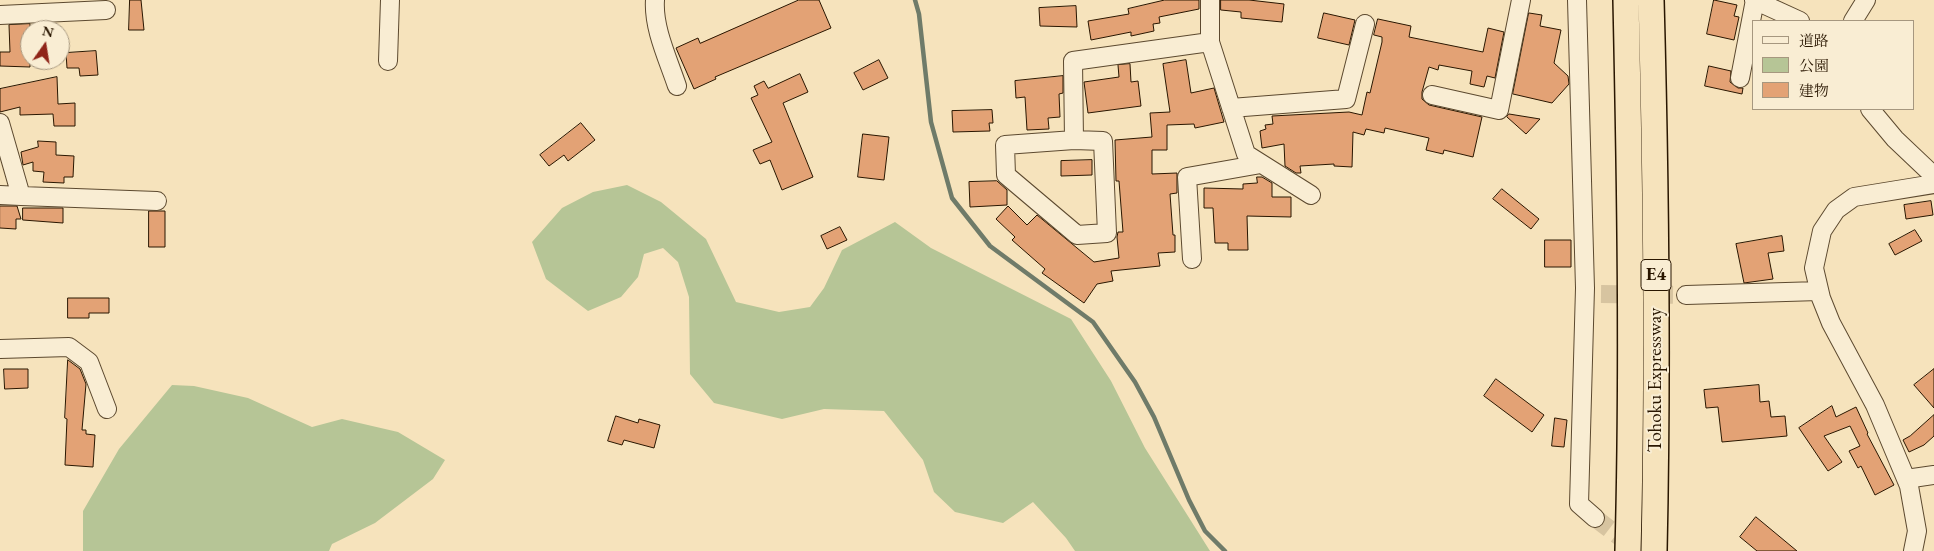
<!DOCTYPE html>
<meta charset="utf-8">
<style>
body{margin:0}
#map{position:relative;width:1934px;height:551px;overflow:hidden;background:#f6e3bc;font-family:"EB Garamond","Noto Serif JP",serif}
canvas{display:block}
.legend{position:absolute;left:1752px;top:20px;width:162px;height:90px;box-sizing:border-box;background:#f9edd3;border:1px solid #a6977f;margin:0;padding:6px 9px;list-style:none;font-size:15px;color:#291600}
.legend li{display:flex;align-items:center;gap:10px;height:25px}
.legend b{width:25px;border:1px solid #a6977f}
.north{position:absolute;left:20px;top:20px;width:50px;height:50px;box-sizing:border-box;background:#f9edd3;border:1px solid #a6977f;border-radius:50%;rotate:13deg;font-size:14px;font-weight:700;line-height:20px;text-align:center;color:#291600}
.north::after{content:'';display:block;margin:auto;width:18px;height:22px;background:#8f2418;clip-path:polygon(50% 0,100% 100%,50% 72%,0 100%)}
</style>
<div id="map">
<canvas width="1934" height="551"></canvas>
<ul class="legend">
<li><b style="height:6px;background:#f9edd3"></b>道路</li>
<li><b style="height:14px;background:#b6c596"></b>公園</li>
<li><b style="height:14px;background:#e3a275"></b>建物</li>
</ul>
<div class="north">N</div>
</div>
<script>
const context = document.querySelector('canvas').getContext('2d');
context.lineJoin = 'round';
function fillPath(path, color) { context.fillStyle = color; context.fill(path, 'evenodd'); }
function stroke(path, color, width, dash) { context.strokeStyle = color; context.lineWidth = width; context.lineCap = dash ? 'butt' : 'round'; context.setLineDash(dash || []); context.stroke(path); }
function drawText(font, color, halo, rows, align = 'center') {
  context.font = font + ' "EB Garamond",serif'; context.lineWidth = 4; context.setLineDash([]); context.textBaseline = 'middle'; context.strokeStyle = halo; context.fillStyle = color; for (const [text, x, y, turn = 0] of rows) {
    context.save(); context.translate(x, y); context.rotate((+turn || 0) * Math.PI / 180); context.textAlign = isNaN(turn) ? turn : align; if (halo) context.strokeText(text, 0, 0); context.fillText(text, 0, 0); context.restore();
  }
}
fillPath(new Path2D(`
 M627,185L661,202L706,239L736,302L779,312L810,307L824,288L842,250L895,222L931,248L1071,319L1111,381L1145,448L1210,551H1075L1066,538L1033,502L1003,523L955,512L934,492L923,460L884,411L824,409L782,419L714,403L690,374L689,297L678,262L663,248L644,254L638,277L621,297L588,311L546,279L532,242L562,208L593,192Z
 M172,385L194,386L248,398L312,427L342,419L398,432L445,460L433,479L375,523L332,544L329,551H83V511L119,449Z`), '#b6c596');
stroke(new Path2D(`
 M915,0L919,14L931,122L952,198L990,246L1093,322L1135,382L1154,417L1189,500L1205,531L1225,551`), '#6f7b69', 4.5);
const building = new Path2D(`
 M130,0H141L144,30H129Z
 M799,0H819L831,28L715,77L716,79L694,89L676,48L698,38L700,43Z
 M1165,0H1199V9L1159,17L1160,23L1153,24L1154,31L1131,36V32L1091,40L1088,21L1129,14L1128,9Z
 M1221,0H1249L1284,4L1282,22L1241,18V12L1221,10Z
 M1714,0L1737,5L1734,16L1739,17L1734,40L1707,34Z
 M1076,6L1077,27L1040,26L1039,8Z
 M1324,13L1355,20L1349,45L1318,38Z
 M1529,13L1542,15L1540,26L1561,30L1554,63L1568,76L1569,84L1552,103L1513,94Z
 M1378,19L1411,26L1409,37L1483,52L1488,28L1504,32L1495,78L1487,76L1484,87L1470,84L1472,71L1439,65L1438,70L1429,67L1422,92V99L1429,105L1482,117L1473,157L1444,150L1443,154L1426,150L1429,138L1385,128L1384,133L1366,129L1364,135L1353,132L1352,167L1334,166V164L1300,166L1301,173H1296L1285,166L1284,144L1262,148L1260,131L1266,129L1265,125L1273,124L1272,116L1349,112L1362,115L1367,92L1370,93L1382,42V37L1374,35Z
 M30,24V67L0,66V52H10L9,25Z
 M96,51L98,75L80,76L79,68H67L66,53Z
 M879,60L888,78L863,90L854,73Z
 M1186,60L1191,93L1214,88L1224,122L1195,128L1194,124L1167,125V150H1152V174L1177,173V193L1170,194L1173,235H1175V252L1158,253L1160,266L1111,271L1113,281L1097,284L1084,303L1042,273L1045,269L1012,240L1015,237L996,219L1008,206L1027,225L1037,215L1094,262L1119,258L1117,237L1118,232H1123L1119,181H1116L1115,140L1152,137L1150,113L1170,112L1163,64Z
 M1130,64L1131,82L1138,81L1141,106L1088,113L1084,82L1119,77L1118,65Z
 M1709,66L1731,71L1730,82L1738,88H1743L1742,94L1705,86Z
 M800,74L808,92L783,103L813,177L782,190L770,160L760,164L753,150L772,142L751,98L758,95L754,86L764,81L768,88Z
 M1063,76V93L1059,94L1060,117L1048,118L1049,129L1027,130L1025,97L1016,98L1015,81Z
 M57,77L58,104L75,103V126H54L53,114L20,115V107L0,112V89Z
 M992,110L993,123H989L990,131L953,132L952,111Z
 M1509,114L1540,119L1526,134L1507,117Z
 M581,123L595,140L568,161L564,155L549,166L540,155Z
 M863,134L889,137L884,180L858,177Z
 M38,141L56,142V155L74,156L73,177H64V183L43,182L44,172L33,171V162L23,165L21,152L38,147Z
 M1092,160V175L1061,176V161Z
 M1257,177H1262L1272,183V197H1291V217L1247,216L1248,250H1228V243H1215L1213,208H1204V188L1243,189V184L1257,183Z
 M997,181L1007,190V205L970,207L969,182Z
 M1502,189L1539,219L1531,229L1493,199Z
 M1931,201L1933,215L1906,219L1904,205Z
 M0,206H17L21,219H16V229L0,228Z
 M23,208H63V223L23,220Z
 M149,211H165V247H149Z
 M840,227L847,240L827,249L821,236Z
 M1915,230L1922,241L1895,255L1889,244Z
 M1782,236L1784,251L1768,253L1773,279L1744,283L1736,244Z
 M1545,240H1571V267H1545Z
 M68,298H109V313H89V318H68Z
 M68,360L80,369L86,384L82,430H86V434L95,435L93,467L65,465L67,419L65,418Z
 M4,369H28V388L5,389Z
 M1934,369V408L1914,385Z
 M1496,379L1544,415L1532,432L1484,396Z
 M1759,385L1760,402L1769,401L1771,417L1785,416L1787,436L1722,442L1718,407L1706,408L1704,390Z
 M1832,406L1836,417L1856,407L1868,433L1867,434L1894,485L1875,495L1861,466L1858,468L1849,451L1860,446L1850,426L1824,436L1842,462L1828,471L1799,428Z
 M1934,415V436L1924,445L1909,452L1903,440L1910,436Z
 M616,416L638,423L639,419L660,425L654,448L624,440L622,445L608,441Z
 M1555,418L1567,420L1564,447L1552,446Z
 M1756,517L1797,551H1757L1740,537Z`);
fillPath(building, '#e3a275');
stroke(building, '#291600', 1);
stroke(new Path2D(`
 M1601,294L1686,295
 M1595,518L1634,548`), '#d7c4a0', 18, [18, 9]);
const minor = new Path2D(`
 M655,0C653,28 668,59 677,86
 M1210,0V42L1246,154L1311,195
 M1577,0L1585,288L1579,504L1595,518
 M1754,0L1800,21
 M0,15L106,10
 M1853,21L1866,0
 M388,61L390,0
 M1740,78L1755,0
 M1432,95L1499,110L1521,0
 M1231,108L1346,99L1365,24
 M1870,109L1895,139L1934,176
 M0,123L21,196L0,195
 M1074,140L1005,145L1006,175L1077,235L1107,233L1103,141L1074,140L1073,61L1210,42
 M21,196L157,201
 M1192,259L1187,177L1261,164
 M1686,295L1819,291
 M0,349L69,347L89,362L107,409
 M1906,479L1934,475
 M1913,551L1917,531L1909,486L1875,405L1831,323L1821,298L1814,268L1822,231L1836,210L1854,197L1934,184`);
const highway = new Path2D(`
 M1626,0C1630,184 1633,367 1628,551
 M1651,0C1656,184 1658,367 1654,551`);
stroke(minor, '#5c492f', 20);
stroke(highway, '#291600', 28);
stroke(minor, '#f9edd3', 18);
stroke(highway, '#f6e3bc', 25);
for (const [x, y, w] of [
 [1656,275,30]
]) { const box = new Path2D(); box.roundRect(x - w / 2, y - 15.5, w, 31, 4); context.fillStyle = '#f9edd3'; context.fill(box); stroke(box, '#291600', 1); }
drawText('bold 18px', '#291600', null, [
 ["E4",1656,275]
]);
drawText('19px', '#291600', '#f9edd3', [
 ["Tohoku Expressway",1656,380,-90]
]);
</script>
